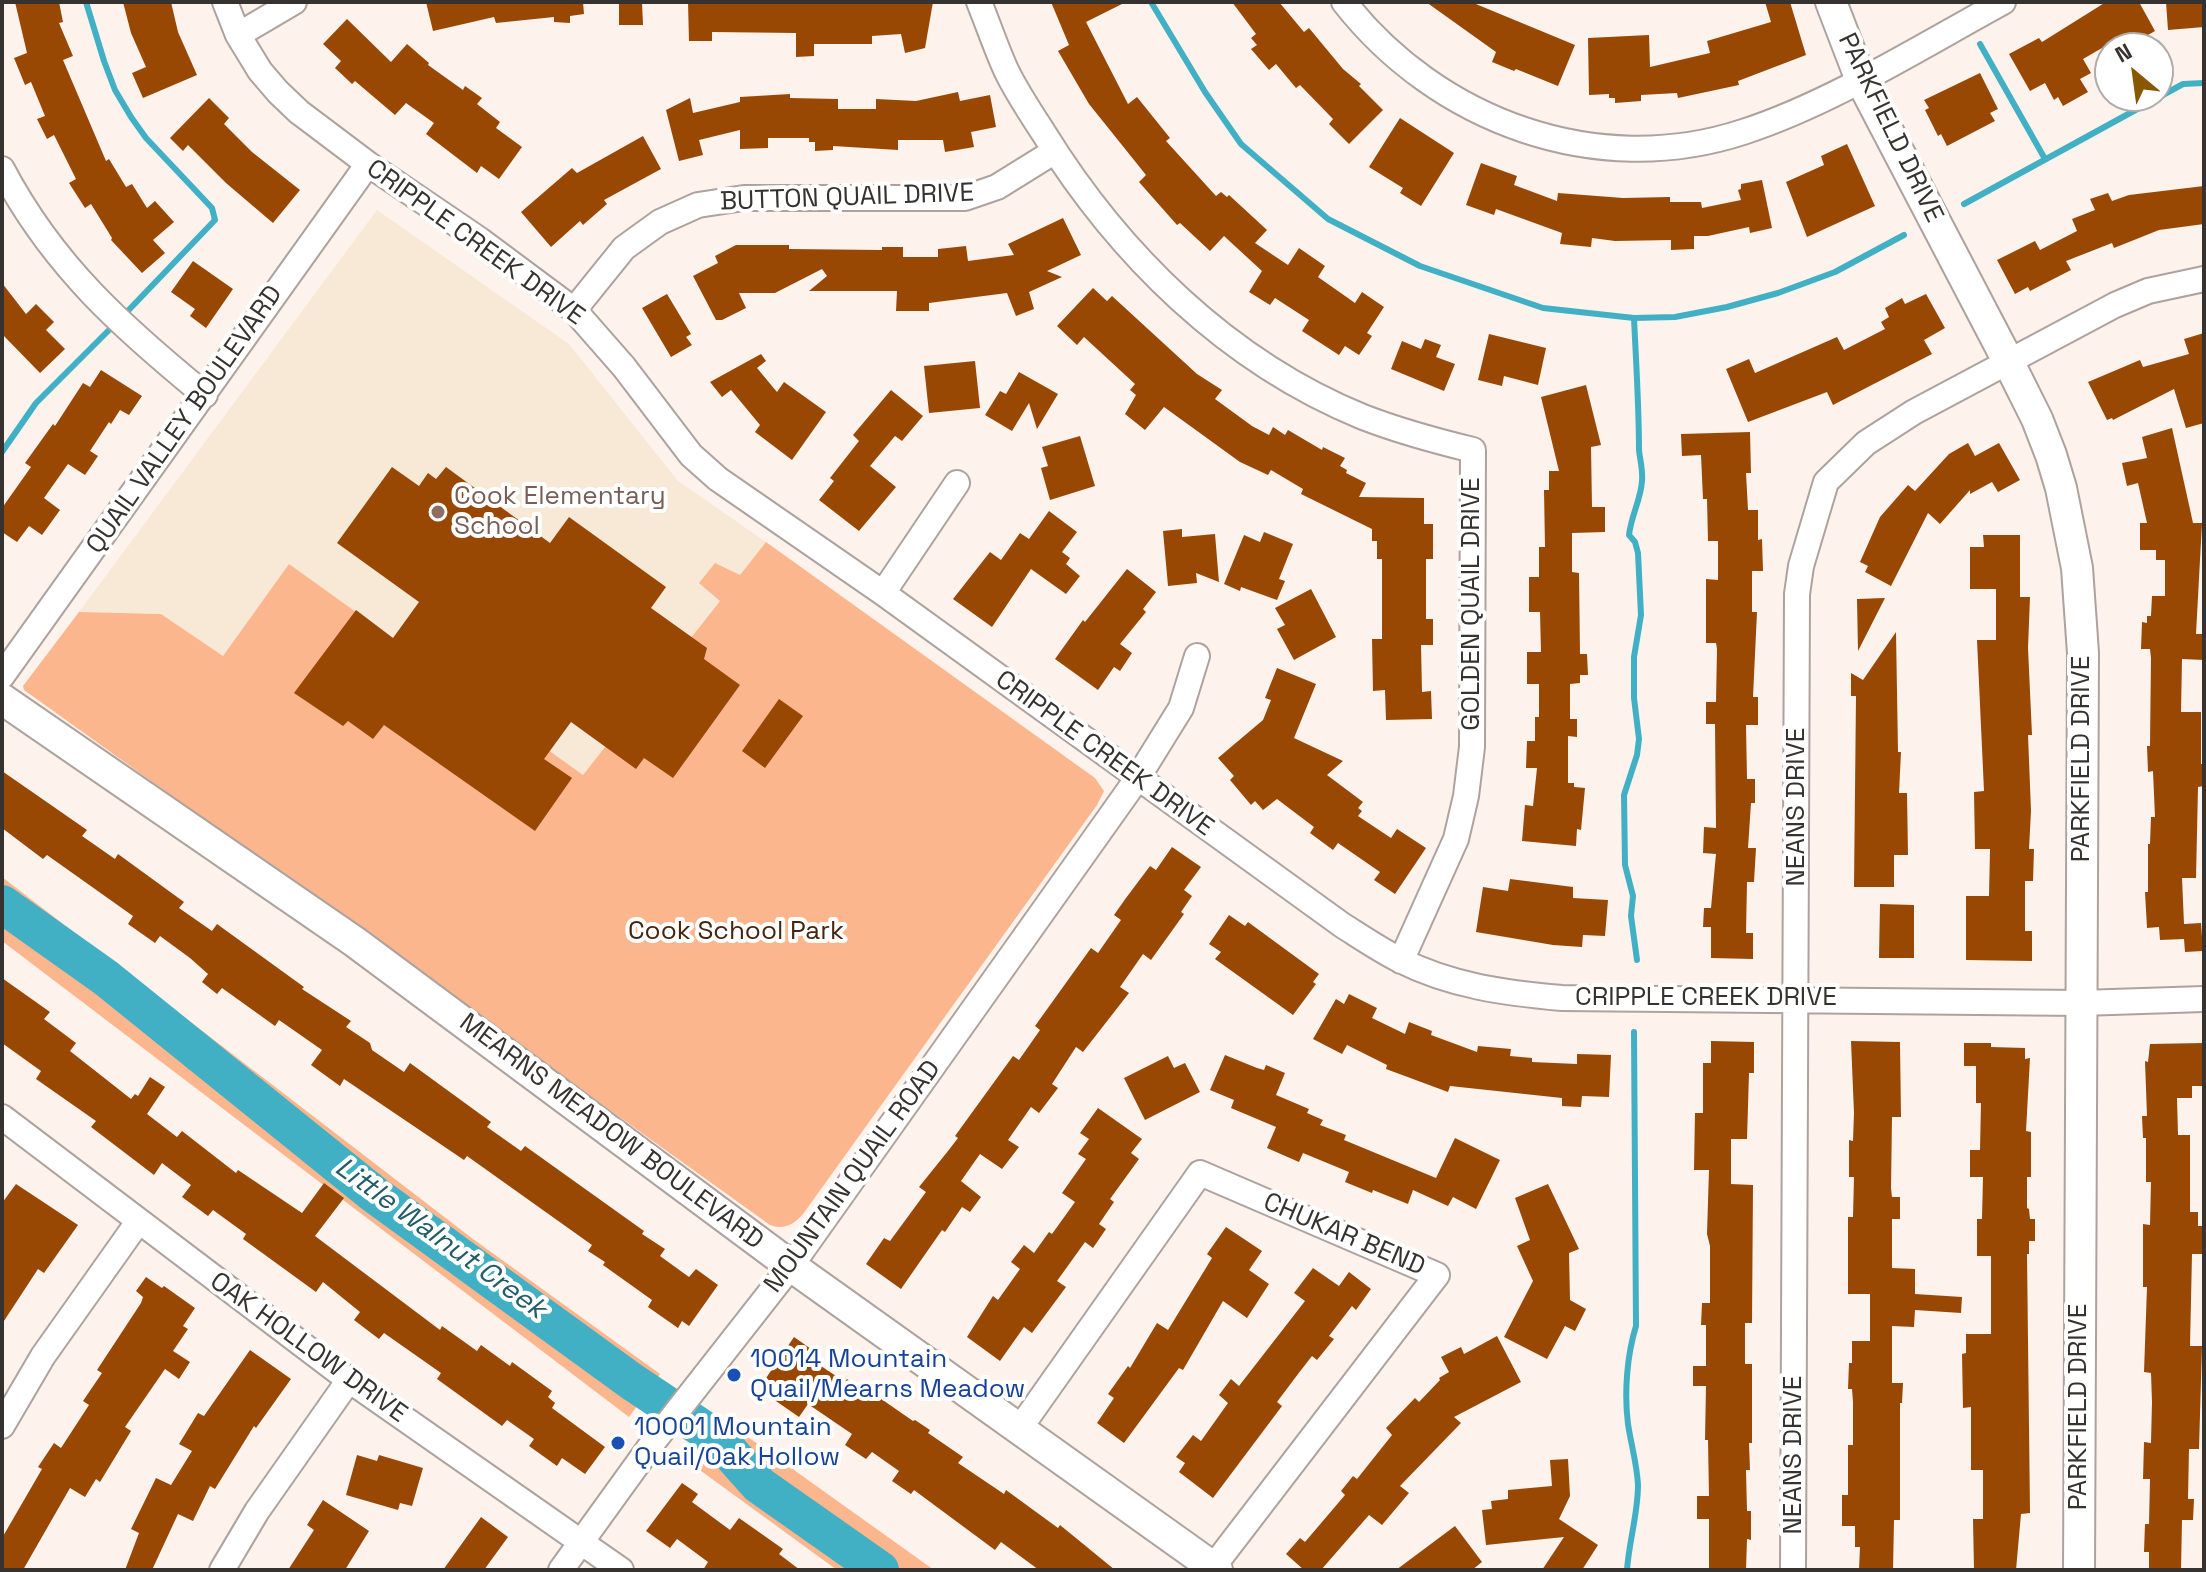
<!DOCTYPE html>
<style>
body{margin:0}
#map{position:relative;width:2206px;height:1572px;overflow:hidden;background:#fdf2ec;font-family:"Space Grotesk",sans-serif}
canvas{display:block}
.frame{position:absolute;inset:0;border:4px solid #36322f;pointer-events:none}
.north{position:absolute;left:2094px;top:32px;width:80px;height:80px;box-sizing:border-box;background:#fff;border:2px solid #afadac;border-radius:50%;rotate:331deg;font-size:22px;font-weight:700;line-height:32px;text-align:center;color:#36322f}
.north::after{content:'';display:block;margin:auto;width:28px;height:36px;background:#885700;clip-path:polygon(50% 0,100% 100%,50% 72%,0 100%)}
</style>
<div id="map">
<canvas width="2206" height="1572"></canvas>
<div class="frame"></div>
<div class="north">N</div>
</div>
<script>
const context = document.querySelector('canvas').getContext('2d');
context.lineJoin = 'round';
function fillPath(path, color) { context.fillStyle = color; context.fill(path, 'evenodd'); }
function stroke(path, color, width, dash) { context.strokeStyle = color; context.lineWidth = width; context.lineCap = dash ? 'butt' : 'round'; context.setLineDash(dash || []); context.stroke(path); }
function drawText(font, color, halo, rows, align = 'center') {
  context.font = font + ' "Space Grotesk",sans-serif'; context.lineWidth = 8; context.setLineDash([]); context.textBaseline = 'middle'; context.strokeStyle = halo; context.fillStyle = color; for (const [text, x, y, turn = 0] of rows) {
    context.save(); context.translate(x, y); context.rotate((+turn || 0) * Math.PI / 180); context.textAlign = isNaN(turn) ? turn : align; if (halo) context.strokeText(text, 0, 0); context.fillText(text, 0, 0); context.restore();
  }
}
fillPath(new Path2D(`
 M377,210L569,344L678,481L766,542L583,775L289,565L223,657L161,614L79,612Z`), '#f8e8d6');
fillPath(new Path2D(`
 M766,542L1095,778L1104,791L1097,805L803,1214C793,1225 784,1230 770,1225L38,700L24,690L23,686L79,612L161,614L223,656L289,564L583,775L720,601L699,583L715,563L740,575Z
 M2,877L473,1239L660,1374L629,1417L2,941Z
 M719,1416L738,1430L934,1570H837L686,1460Z`), '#fcb68d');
stroke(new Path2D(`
 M86,2L104,61L115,90L131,117L146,138L212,208L215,220L122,317
 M1151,2L1205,92L1241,144L1328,219L1420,266L1543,308L1634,318L1675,317L1727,307L1778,293L1835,272L1904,235
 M1980,44L2045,159
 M1964,204L2183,84L2204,83
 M1634,318C1636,362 1639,406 1639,450C1640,460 1643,470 1642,481C1641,499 1631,516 1629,535L1635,542L1638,553L1641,615L1634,657V698L1639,739L1637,755L1624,795L1625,865L1633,896L1631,916L1637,960
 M2,452L36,403L114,325
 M1627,1570C1629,1541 1638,1514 1638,1485C1637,1464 1631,1444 1628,1424C1624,1393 1627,1355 1636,1326L1634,1032`), '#42b0c4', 6);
stroke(new Path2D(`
 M2,904L106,978L375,1195L631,1381L718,1439L759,1485L880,1570`), '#42b0c4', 38);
fillPath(new Path2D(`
 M15,2H59L63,22L59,23L73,56L63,60L106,161L109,159L126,187L132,184L147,208L155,201L174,222L153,240L165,253L142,273L111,240L112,238L91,204L85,208L69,183L76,179L54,135L47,139L37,119L45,116L31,82L25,85L14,58L27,53Z
 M123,2H171L178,32L197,75L143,98L132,73L146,67L131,33Z
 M426,2H583L584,14L570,16V23L554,22V17L496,23L494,17L433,31Z
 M619,2H642L643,25H619Z
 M688,2H933L925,48L905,53L901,34L872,36V44H814V56L796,57V33L712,32V41H689Z
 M1051,2H1126L1086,22L1128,104L1137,97L1170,138L1166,141L1216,196L1221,192L1227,197L1229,195L1267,230L1255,243L1288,265L1299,248L1325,266L1318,277L1355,303L1362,292L1384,307L1367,333L1372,336L1359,355L1345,346L1339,355L1302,331L1309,320L1275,298L1270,305L1249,292L1262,271L1224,236L1210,251L1180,223L1177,225L1139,182L1146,175L1089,104L1058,51L1069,45Z
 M1232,2H1279L1304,32L1309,28L1343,69L1361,84L1359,86L1383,110L1349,144L1329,124L1333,119L1300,85L1296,88L1276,64L1269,70L1251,49L1257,45L1251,38L1256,34Z
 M1426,2H1471L1575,45L1558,86L1516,69L1514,71L1492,62L1496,52Z
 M1765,2H1790L1806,55L1738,81L1739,85L1678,98L1677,93L1641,95V101L1615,103V98H1609V94L1589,95L1588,38L1649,35L1650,67L1710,53L1707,41L1771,22Z
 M2106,2H2139L2155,31L2125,48H2102L2083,59L2091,73L2080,79L2088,92L2063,106L2058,97L2054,100L2045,83L2030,91L2009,54L2039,38L2042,42Z
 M2166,2H2204V27L2168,30Z
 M347,19L391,62L407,44L429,63L428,65L463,90L465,86L482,98L477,104L500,122L496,128L522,147L499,179L481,166L477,173L426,134L434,123L406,103L395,115L355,81L352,84L335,68L341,61L323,44Z
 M1980,73L1998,109L1990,113L1995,121L1947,146L1941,134L1938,136L1925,110L1929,108L1924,100Z
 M958,92L960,101L990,95L996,127L971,132L974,147L945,152L943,140H898V150L833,146V150L815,151V142H809V138H768V148L740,149V130L699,140L703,155L679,161L666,110L690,98L693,113L740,102V97L790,94V98L838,99V109H876V99L916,101Z
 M209,98L229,118L224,124L252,152L300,190L273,223L226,183L188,145L183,151L170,138Z
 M1400,118L1454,153L1421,206L1400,193L1403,188L1369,167Z
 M643,136L661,169L604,200L607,204L583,225L580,221L551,247L521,212L572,168L577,173Z
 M1847,144L1875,206L1807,237L1786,182L1824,165L1821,156Z
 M1481,163L1517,176L1514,185L1557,201L1558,193L1623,198L1670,197V202H1701L1702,208L1741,200L1738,190L1741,189V184L1762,180L1772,228L1750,233L1749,227L1708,236H1694V249L1671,250V240L1615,241L1592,238L1591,247L1560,244L1562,233L1496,209L1494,215L1466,205Z
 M2204,186V224L2159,230L2114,248L2112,243L2066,261L2071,270L2030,291L2028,287L2015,294L1997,260L2035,241L2040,250L2077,231L2072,219L2095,210L2090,199L2108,193L2112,201L2129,195Z
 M1063,218L1081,255L1047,271L1062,277L1029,292L1034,309L1016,316L1007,293L929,303V311H896L897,291H809L827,276L822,269L775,293H739L746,308L722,320H716L693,276L718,263L715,256L736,245H789V249L882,250V247H903V257H938V249L966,246L968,261L1014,255L1008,244Z
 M193,261L233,289L206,328L190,316L195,309L171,292Z
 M2,283L26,314L36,304L54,322L46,330L65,349L40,373L2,334Z
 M1093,288L1107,301L1112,296L1197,374L1222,390L1215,399L1252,426L1269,435L1273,427L1285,435L1288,430L1322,450L1323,447L1345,458L1340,466L1347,470L1346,473L1366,483L1359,497L1424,498V524H1433V559H1426V619H1433V645H1421L1422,692L1431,691L1432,719L1386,720L1385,690L1373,691L1372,639H1382V559H1377V541H1372V529L1301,494L1303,489L1271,470L1268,475L1240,462L1164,407L1145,430L1125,414L1136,395L1130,390L1135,384L1084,337L1077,345L1057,326Z
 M667,294L691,334L686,337L692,345L671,357L642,308Z
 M1926,294L1945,328L1924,340L1932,354L1833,405L1827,392L1748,422L1726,369L1749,359L1755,373L1837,337L1844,350L1885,329L1881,322L1889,317L1885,308L1902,298L1905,304Z
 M2204,333V423L2186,428L2174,389L2113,420L2112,418L2107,420L2088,382L2140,360L2143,367L2189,354L2184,339Z
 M1489,334L1546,348L1538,385L1504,376L1502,386L1478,380Z
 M1425,339L1441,345L1436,357L1455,364L1444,391L1391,369L1402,341L1421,349Z
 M761,354L766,361L757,368L777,392L784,382L826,412L792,460L755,432L760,425L731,390L722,397L710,382Z
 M975,361L980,408L929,413L924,366Z
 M101,370L142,396L129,415L120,410L111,424L109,422L90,451L98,456L85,475L68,464L44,498L60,510L42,535L29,526L17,542L2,532V508L31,467L25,463L53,424L55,426L83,383L90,387Z
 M1019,372L1058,394L1037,429L1029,403L1012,431L985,415L1000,391L1006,394Z
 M1586,385L1601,445L1591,447L1592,507H1605V532L1572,533V572L1579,573L1580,654H1587L1588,675H1580V683L1570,684V719H1577V737L1568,736V783H1574V787L1585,788L1581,830L1577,829L1576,846L1522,841L1525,805L1533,806L1537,768H1526L1527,741H1535V717H1539V684H1527V652H1541L1540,612H1529V577H1539V547H1545L1544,490H1549V471H1559L1541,397Z
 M891,390L923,416L902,441L895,436L870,466L896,487L859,531L819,500L834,481L830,478L859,441L853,435Z
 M2172,428L2193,523H2202L2196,634H2204V660L2182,659L2181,712H2201V764H2204V786L2198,787L2196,878H2182L2184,924L2201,923L2203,951L2185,952L2184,939L2160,940L2159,927L2147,928L2145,892H2148V844H2150L2151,817H2155L2153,771L2148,772L2147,746H2150L2151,658L2150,649H2141L2142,622L2147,623V616H2151L2152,596H2165V560H2156V550H2140V523H2147L2138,483L2127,486L2122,463L2147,458L2142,437Z
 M1750,432L1751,473H1746L1748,510H1758V540L1762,539L1763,571H1752V612H1757L1753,697H1758V725H1746L1747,779H1755V803H1751L1748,848H1756L1754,882H1747L1746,933H1753V959L1711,958V927H1703L1704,908H1711L1716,854L1703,853L1704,827L1716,828L1715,724H1706V702H1716L1717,649L1716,643H1706V579L1718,580V541H1708L1707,499H1703L1701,455L1682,456L1681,434Z
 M1080,436L1095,486L1050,500L1041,468L1048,466L1042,447Z
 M1968,443L1975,456L1999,443L2020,480L1998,492L1992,482L1970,494V490L1940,524L1928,513L1891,586L1865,572L1868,566L1860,562L1880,517L1908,485L1915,491L1949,454Z
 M392,467L419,486L428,473L436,479L446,467L550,543L569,517L666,587L651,608L707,648L704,659L740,685L673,778L644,758L636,769L571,722L544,759L572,778L535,831L384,725L373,739L348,721L343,726L294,693L356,610L393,638L419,602L337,543Z
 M1049,511L1077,532L1062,552L1070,558L1066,564L1080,576L1066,594L1031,569L992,627L953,599L990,552L1001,560L1020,533L1029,539Z
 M1182,529V537L1215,534L1219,582L1196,573L1197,583L1168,586L1163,531Z
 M1264,532L1293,544L1279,579L1285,581L1277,600L1241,587L1240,591L1224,584L1244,535L1260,542Z
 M1983,535H2020V597H2030L2028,648L2032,735H2028L2031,811L2029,849H2034L2033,881H2025V931H2032V961L1966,960V896H1989L1990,849H1975L1974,792L1984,791L1977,640H1996V589H1970V547H1984Z
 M1127,569L1156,592L1143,609L1146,612L1120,644L1132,653L1120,671L1114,667L1098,690L1055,659L1083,620L1085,622Z
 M1311,589L1336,637L1294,660L1277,629L1285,625L1275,608Z
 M1885,598L1858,651L1857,599Z
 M1896,632L1898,752H1901L1899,793H1907L1908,855H1894V887H1854L1856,696H1851V673L1863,680Z
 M1277,668L1316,684L1294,738L1343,761L1327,775L1363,802L1358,808L1362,811L1358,816L1391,838L1397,829L1426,848L1395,894L1374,880L1380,872L1338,843L1333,850L1310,833L1314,827L1277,799L1263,810L1255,801L1251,805L1230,780L1234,776L1218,758L1263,720L1271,700L1265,698Z
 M779,699L803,716L765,768L742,751Z
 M2,771L87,830L82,836L115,859L118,854L184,902L179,908L212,931L217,924L304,987L302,989L351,1021L346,1027L370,1043L372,1050L404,1072L410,1063L491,1122L487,1127L521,1151L525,1146L644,1231L642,1234L665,1249L660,1256L689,1277L696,1269L718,1285L689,1326L682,1321L678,1328L648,1307L652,1300L603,1265L605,1262L588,1251L592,1245L467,1156L464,1160L344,1079L340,1086L311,1065L322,1050L279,1020L275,1026L222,988L217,994L202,982L208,974L190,958L160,936L155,943L128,924L133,916L47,855L43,859L2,828Z
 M1172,847L1201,867L1184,890L1192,896L1181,912L1184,914L1151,960L1143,954L1120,987L1129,993L1083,1052L1076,1047L1052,1084L1058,1088L1039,1113L1031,1107L1008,1140L1019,1147L1002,1169L980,1154L961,1181L981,1197L970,1212L962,1207L945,1232L942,1230L901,1289L866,1264L884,1238L890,1241L926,1192L919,1187L948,1151L958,1138L955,1136L1013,1056L1019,1060L1040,1030L1035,1026L1091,948L1098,953L1121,920L1114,915L1126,898L1150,866L1156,870Z
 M1510,879L1573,887V898L1608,900L1605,936L1583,935L1582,947L1553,945L1476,932L1483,887L1508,891Z
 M1880,904L1914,905V958H1879Z
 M1229,915L1245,926L1248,922L1319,974L1313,982L1316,984L1293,1015L1215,959L1221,952L1209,944Z
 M2,978L50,1012L44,1019L76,1043L70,1051L131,1099L135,1094L138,1096L150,1077L165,1087L147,1114L177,1137L182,1131L236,1173L238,1170L302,1213L324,1183L344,1198L315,1236L440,1330L442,1326L477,1351L481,1345L510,1366L512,1362L552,1391L548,1397L555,1403L552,1408L605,1447L585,1474L562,1458L557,1466L529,1446L534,1439L507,1420L502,1426L437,1379L441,1373L384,1333L379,1339L354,1320L360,1312L323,1282L316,1292L243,1239L246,1234L213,1210L208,1216L182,1197L191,1185L162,1163L154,1175L91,1127L96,1121L36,1079L41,1071L2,1043Z
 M1349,994L1377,1008L1372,1018L1405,1034L1409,1022L1432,1031L1431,1035L1477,1052L1478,1046L1511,1049L1510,1056L1532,1058V1062L1577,1064V1054L1611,1055L1609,1097L1582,1096L1581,1107L1562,1106V1098L1450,1086L1448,1092L1386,1069L1387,1065L1347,1045L1342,1054L1313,1039L1336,999L1344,1004Z
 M1711,1041L1754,1042V1073H1749L1747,1139H1731V1184L1753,1185L1752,1323H1745V1364H1752V1443H1749L1750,1470H1746L1747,1511H1751V1540L1747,1539L1746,1570H1709V1519H1697V1496H1709L1708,1440H1705L1706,1386H1693V1366H1706V1325H1701L1702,1303H1710V1246L1707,1234L1709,1170H1694L1695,1113H1703V1063H1711Z
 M1851,1041L1900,1042L1901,1117H1892L1891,1188L1892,1197H1900V1219H1892V1268L1915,1269V1294L1962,1297L1961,1313L1915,1310L1914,1327L1892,1326V1383H1903L1902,1403H1900V1520H1894L1893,1570H1859L1860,1547H1855V1526H1842V1495H1848V1445H1853V1402L1852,1389H1848L1849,1363H1852V1341H1870V1294H1848V1217H1853L1854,1177H1849V1140L1853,1141L1854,1113Z
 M1964,1043H1991V1047L2025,1048V1059L2030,1058L2026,1131L2031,1132V1177H2027V1208L2029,1209L2030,1219H2035V1241H2029V1254H2027L2030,1513L2021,1514L2016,1570H1974L1973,1519H1983V1470H1971V1407L1963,1408L1962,1354L1966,1353V1334H1991V1256H1977V1219H1982L1983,1177H1970V1150H1980L1981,1103H1976V1066H1964Z
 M2204,1043V1086H2192V1098H2177L2178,1135H2190V1212H2198V1226H2204V1254H2192L2190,1346H2202L2199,1449H2189L2188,1499H2194L2193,1520H2182L2181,1570H2149V1552H2144L2145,1524H2149L2150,1479H2143L2144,1442L2151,1443L2152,1402L2151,1373L2144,1372L2147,1287H2143V1224L2150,1225L2151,1182H2146V1138H2143L2142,1116H2147L2145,1061L2148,1062L2150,1044Z
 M1225,1055L1257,1068L1264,1070L1266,1065L1285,1073L1276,1095L1309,1109L1307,1113L1323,1120L1320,1125L1346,1135L1344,1140L1436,1178L1455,1138L1500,1160L1476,1209L1453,1197L1448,1206L1413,1190L1408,1204L1373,1190L1372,1193L1345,1182L1349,1172L1303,1153L1299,1162L1267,1148L1276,1127L1231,1108L1234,1100L1210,1090Z
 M1168,1056L1174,1068L1185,1063L1200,1092L1145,1120L1124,1078Z
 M1098,1108L1142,1139L1131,1153L1139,1159L1110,1199L1114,1202L1099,1224L1106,1229L1093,1248L1085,1242L1057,1281L1066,1287L1032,1333L1024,1327L1000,1361L967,1337L993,1296L998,1300L1020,1269L1011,1262L1024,1245L1034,1253L1049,1232L1052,1234L1075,1202L1062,1193L1086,1159L1078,1154L1089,1139L1080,1133Z
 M16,1184L78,1225L44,1273L38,1269L2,1324V1203Z
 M1548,1184L1579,1249L1569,1253L1570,1300L1586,1309L1575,1331L1565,1326L1547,1359L1504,1337L1533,1281L1517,1246L1530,1240L1515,1198Z
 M1226,1227L1262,1251L1249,1270L1269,1284L1247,1318L1223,1301L1183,1370L1179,1368L1124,1443L1097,1423L1114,1398L1108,1394L1128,1366L1130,1368L1157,1323L1168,1330L1212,1258L1207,1254Z
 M1313,1268L1339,1286L1349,1272L1371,1289L1356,1310L1352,1306L1329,1336L1334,1339L1317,1360L1312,1356L1298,1374L1277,1402L1282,1406L1213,1498L1179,1472L1185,1463L1176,1457L1193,1435L1201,1441L1228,1403L1219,1395L1231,1379L1239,1386L1305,1301L1294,1293Z
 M146,1277L162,1288L164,1286L195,1308L183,1326L188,1329L173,1351L190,1362L179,1379L165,1369L125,1427L131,1431L100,1482L96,1479L85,1497L70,1488L23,1570H2V1538L42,1469L38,1467L54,1443L61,1448L89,1405L83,1401L102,1373L97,1370L141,1303L143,1297L136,1291Z
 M1497,1336L1521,1382L1454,1417L1461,1423L1400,1486L1409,1493L1382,1525L1369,1515L1321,1570H1304L1286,1554L1300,1538L1305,1542L1345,1495L1341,1491L1353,1476L1357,1479L1392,1435L1386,1428L1415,1398L1419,1402L1440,1380L1439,1378L1449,1372L1441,1357L1461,1347L1464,1354Z
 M794,1337L814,1351L809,1358L845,1382L847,1379L862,1390L864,1387L913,1421L915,1420L930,1430L928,1433L963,1457L958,1463L1004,1494L1006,1490L1058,1528L1060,1525L1115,1570H1039L1001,1542L995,1550L914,1490L911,1494L892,1481L899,1471L872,1452L866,1459L845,1445L852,1434L808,1404L799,1417L773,1399L778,1391L764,1381Z
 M250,1350L291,1379L256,1428L254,1426L215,1489L210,1486L193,1521L178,1514L152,1570H125L139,1533L131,1529L156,1478L171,1485L192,1451L179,1444L198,1413L204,1416Z
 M357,1455L377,1461L379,1455L423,1468L412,1506L400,1503L398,1510L346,1495Z
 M1568,1459L1570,1496L1559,1519L1598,1545L1582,1570H1542L1564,1537L1486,1545L1482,1510L1492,1509L1491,1501L1508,1499V1490L1552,1486L1550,1460Z
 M682,1483L698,1494L692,1502L730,1530L739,1518L783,1549L779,1554L800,1570H703L708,1562L677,1539L670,1548L646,1531Z
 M323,1500L369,1531L345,1570H288L314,1530L307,1525Z
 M481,1517L508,1537L484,1570H443Z
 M1455,1526L1482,1562L1472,1570H1396Z`), '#994803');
const minor = new Path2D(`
 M225,2L238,35L260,71L278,92L299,112L368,164L480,240L574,310L624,367L691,455L718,479L883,593L1342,925C1361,937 1380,950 1400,960C1451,986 1506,993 1562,998L2081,1003L2204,999
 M979,2C988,24 996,48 1006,70C1016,91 1030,112 1043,132C1119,255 1228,362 1363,417C1399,431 1436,441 1473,450L1472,747L1466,796L1456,839L1401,961
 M1344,2C1437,121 1596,180 1743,132C1830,104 1922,46 2003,2
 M238,35L294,2
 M2,169C53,266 122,327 205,395
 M574,310L624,248L660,222L698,205L744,198H965L997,187L1055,151
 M883,593L957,483
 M2,676L368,164
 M2,1117L349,1380L621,1570
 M2,1426L43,1356L138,1222
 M1020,1428L1200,1173L1437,1275L1213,1567
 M222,1570L257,1511L349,1380
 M561,1570L657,1437L791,1266L1137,779L1181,708L1197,656
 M1793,1570L1797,594L1801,566L1826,482L1866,443L1914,412L2115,305L2148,291L2204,279`);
const tertiary = new Path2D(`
 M1831,2L1861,80L2008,361L2037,419L2051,455L2061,488L2077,568L2083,653L2079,1570
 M2,699L355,942L791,1266L1217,1570`);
stroke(minor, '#ada29d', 28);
stroke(tertiary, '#ada29d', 34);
stroke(minor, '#fff', 24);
stroke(tertiary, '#fff', 30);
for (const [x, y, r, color] of [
 [438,512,8,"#8d6e63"],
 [734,1375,8,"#1a4fb4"],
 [618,1443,8,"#1a4fb4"]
]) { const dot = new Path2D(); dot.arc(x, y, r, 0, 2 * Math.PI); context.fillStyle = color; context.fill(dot); stroke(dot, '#fff', 3); }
drawText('26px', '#36322f', '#fff', [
 ["PARKFIELD DRIVE",1890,128,64],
 ["BUTTON QUAIL DRIVE",847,198,-2],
 ["CRIPPLE CREEK DRIVE",475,243,36],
 ["QUAIL VALLEY BOULEVARD",185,420,-55],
 ["GOLDEN QUAIL DRIVE",1472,604,-90],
 ["CRIPPLE CREEK DRIVE",1104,754,36],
 ["PARKFIELD DRIVE",2082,759,-90],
 ["NEANS DRIVE",1797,807,-90],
 ["CRIPPLE CREEK DRIVE",1706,998],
 ["MEARNS MEADOW BOULEVARD",611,1132,37],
 ["MOUNTAIN QUAIL ROAD",853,1177,-54],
 ["CHUKAR BEND",1344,1235,23],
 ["OAK HOLLOW DRIVE",308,1348,36],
 ["PARKFIELD DRIVE",2079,1407,-90],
 ["NEANS DRIVE",1794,1455,-90]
]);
drawText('26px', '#785e54', '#fff', [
 ["Cook Elementary",454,497],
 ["School",454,527]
], 'left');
drawText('26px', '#46240d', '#fff', [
 ["Cook School Park",736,932]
]);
drawText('26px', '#164399', '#fff', [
 ["10014 Mountain",750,1360],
 ["Quail/Mearns Meadow",750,1390],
 ["10001 Mountain",634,1428],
 ["Quail/Oak Hollow",634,1458]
], 'left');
drawText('italic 28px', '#215d68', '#fff', [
 ["Little Walnut Creek",440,1239,36]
]);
</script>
